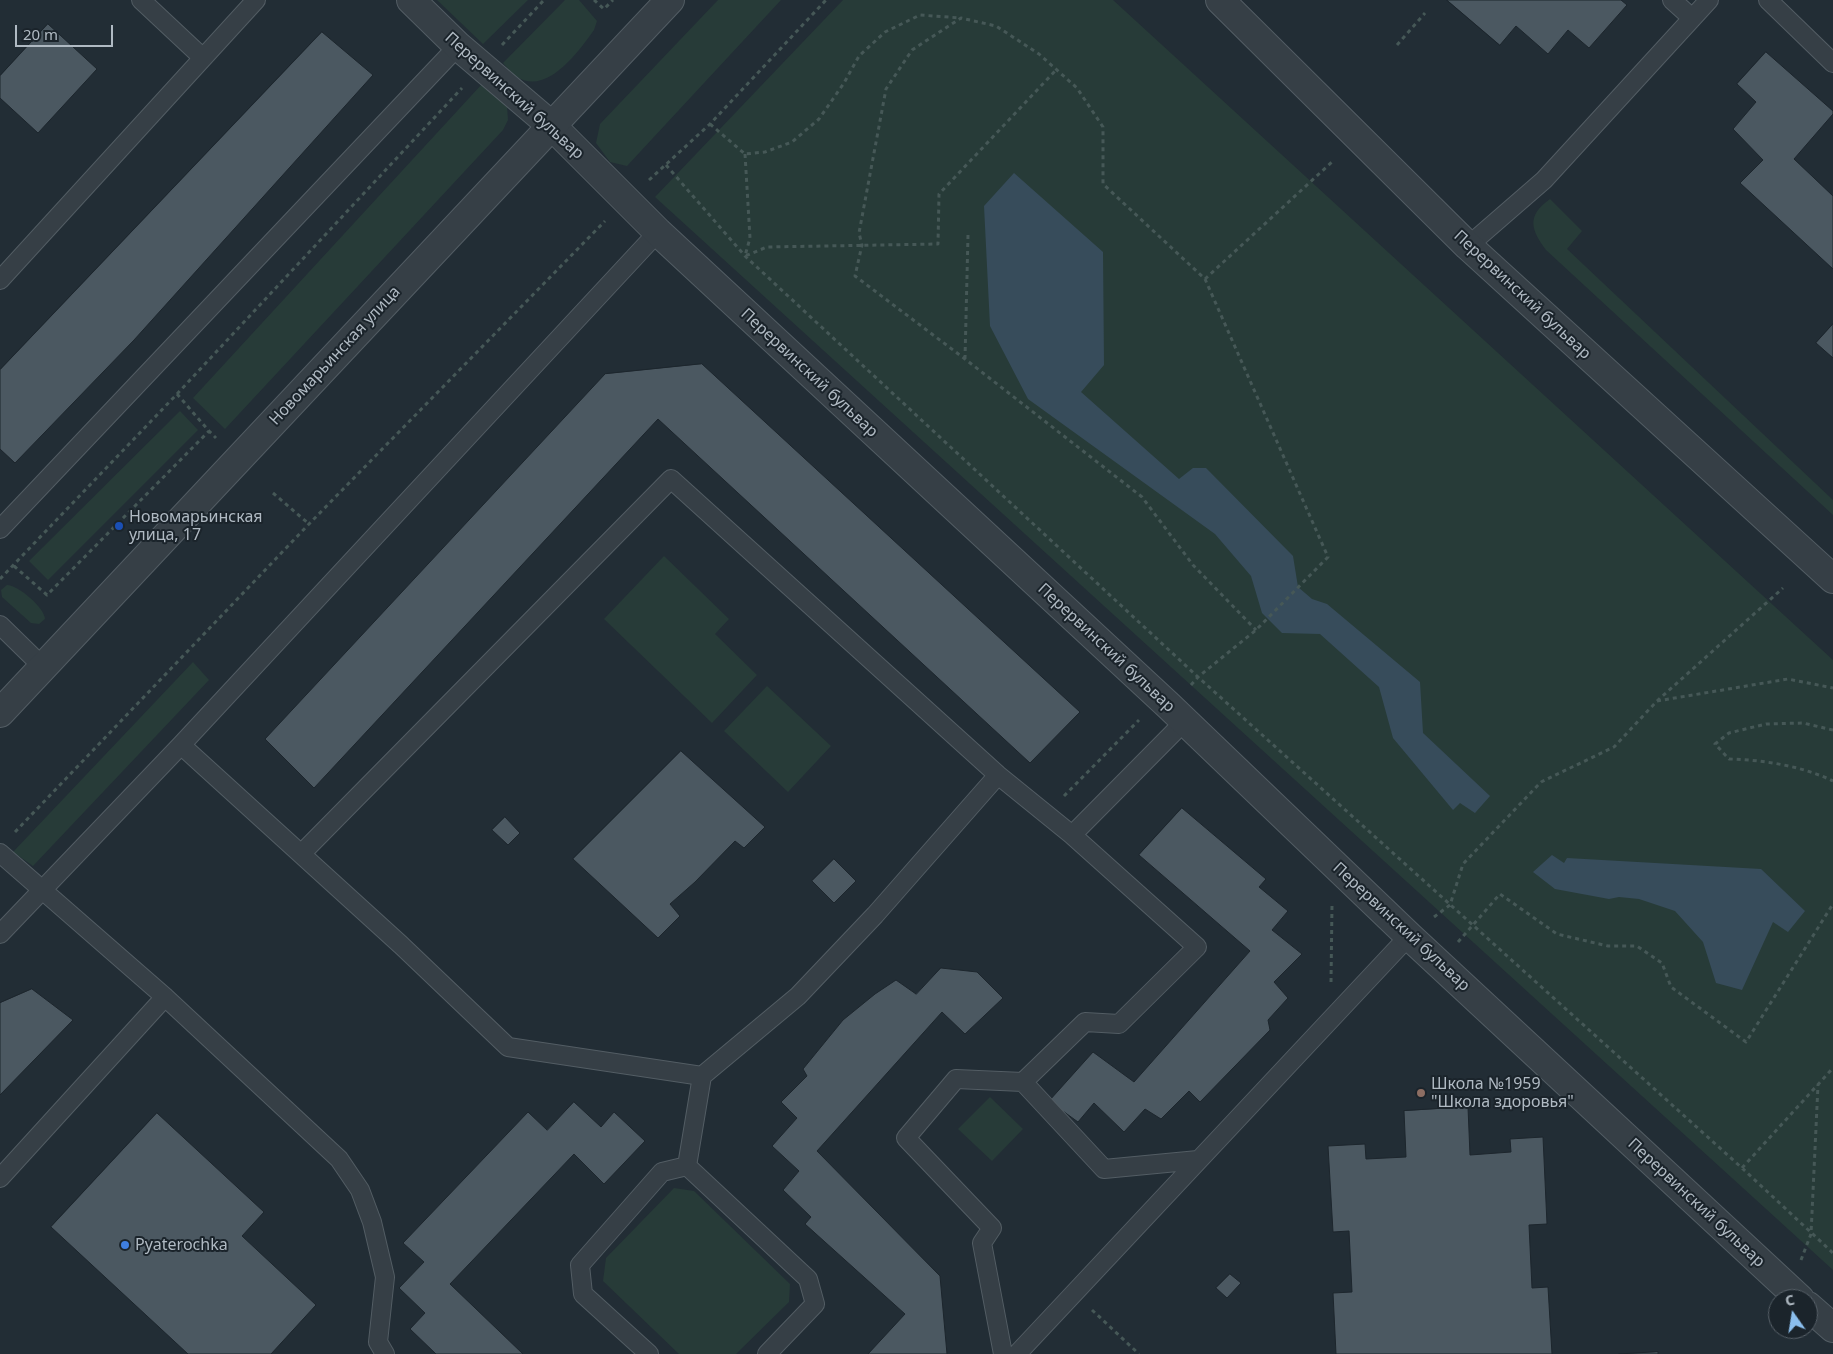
<!DOCTYPE html>
<meta charset="utf-8">
<style>
body{margin:0}
#map{position:relative;width:1833px;height:1354px;overflow:hidden;background:#222d35;font-family:"Noto Sans",sans-serif}
canvas{display:block}
.north{position:absolute;left:1768px;top:1289px;width:50px;height:50px;box-sizing:border-box;background:#1b242b;border:1px solid #576068;border-radius:50%;rotate:347deg;font-size:14px;font-weight:700;line-height:20px;text-align:center;color:#b0bac3}
.north::after{content:'';display:block;margin:auto;width:18px;height:22px;background:#8bbeed;clip-path:polygon(50% 0,100% 100%,50% 72%,0 100%)}
.scale{position:absolute;left:15px;top:25px;width:98px;height:22px;box-sizing:border-box;border:2px solid #b0bac3;border-top:0;padding-left:6px;font-size:15px;line-height:18px;white-space:nowrap;color:#b0bac3;-webkit-text-stroke:4px #1b242b;paint-order:stroke}
</style>
<div id="map">
<canvas width="1833" height="1354"></canvas>
<div class="north">С</div>
<div class="scale">20 m</div>
</div>
<script>
const context = document.querySelector('canvas').getContext('2d');
context.lineJoin = 'round';
function fillPath(path, color) { context.fillStyle = color; context.fill(path, 'evenodd'); }
function stroke(path, color, width, dash) { context.strokeStyle = color; context.lineWidth = width; context.lineCap = dash ? 'butt' : 'round'; context.setLineDash(dash || []); context.stroke(path); }
function drawText(font, color, halo, rows, align = 'center') {
  context.font = font + ' "Noto Sans",sans-serif'; context.lineWidth = 4; context.setLineDash([]); context.textBaseline = 'middle'; context.strokeStyle = halo; context.fillStyle = color; for (const [text, x, y, turn = 0] of rows) {
    context.save(); context.translate(x, y); context.rotate((+turn || 0) * Math.PI / 180); context.textAlign = isNaN(turn) ? turn : align; if (halo) context.strokeText(text, 0, 0); context.fillText(text, 0, 0); context.restore();
  }
}
fillPath(new Path2D(`
 M437,0H528L483,44Z
 M565,0H579L597,21L594,30C579,51 547,96 517,77C512,74 507,67 503,63Z
 M718,0H781L627,166L610,162L596,143L600,124Z
 M843,0H1113L1833,660V1270L655,197Z
 M482,84L507,106L508,120L503,130L225,429L193,398Z
 M1550,199L1582,231L1567,249L1833,500V515L1546,250C1531,230 1526,216 1550,199Z
 M180,411L198,430L48,580L29,561Z
 M664,556L729,619L715,634L757,675L712,723L604,619Z
 M7,585C18,585 45,608 45,619L39,624L31,623L2,597L1,590Z
 M193,662L209,680L33,866L13,852Z
 M767,686L831,746L788,792L724,731Z
 M990,1097L1023,1129L992,1161L958,1129Z
 M674,1188L694,1191L790,1284L789,1302L736,1354H679L603,1281L606,1258Z`), '#273b38');
fillPath(new Path2D(`
 M1014,173L1103,252L1104,365L1081,392L1179,479L1193,468H1206L1293,556L1298,587L1312,599L1327,604L1420,682L1423,733L1490,796L1475,813L1460,803L1453,810L1393,738L1379,687L1320,634L1282,633L1262,613L1251,576L1215,534L1028,399L990,326L984,206Z
 M1552,855L1564,863L1567,858L1761,869L1805,911L1788,932L1773,922L1742,990L1716,983L1703,942L1675,911L1639,899L1619,897L1609,899L1555,889L1533,872Z`), '#374c5b');
const building = new Path2D(`
 M1447,0H1621L1627,5L1589,48L1568,30L1548,54L1516,26L1500,45Z
 M48,24L97,69L38,133L0,98V76Z
 M322,32L373,75L134,340L15,463L0,449V370Z
 M1766,52L1833,111V114L1794,159L1833,196V269L1740,183L1763,160L1733,129L1756,102L1737,84Z
 M1833,324V358L1816,343Z
 M702,364L1080,712L1030,763L658,419L314,788L265,739L605,374Z
 M681,751L765,827L744,848L735,841L695,882L670,904L680,916L658,938L573,859Z
 M1182,808L1266,879L1259,887L1288,911L1272,930L1302,954L1274,982L1288,998L1268,1020L1270,1030L1200,1102L1189,1091L1161,1119L1145,1109L1124,1132L1094,1103L1078,1122L1049,1101L1093,1052L1134,1082L1250,951L1139,855Z
 M505,817L520,833L508,845L492,830Z
 M834,859L856,881L834,903L812,881Z
 M941,968L977,972L1003,998L965,1034L942,1012L817,1151L940,1276L947,1354H868L905,1314L805,1224L811,1217L783,1190L799,1171L772,1146L797,1118L781,1102L807,1076L803,1069L843,1020L875,994L896,980L916,994Z
 M32,989L73,1020L0,1095V1003Z
 M574,1102L601,1127L614,1112L645,1141L604,1184L574,1154L450,1284L523,1354H436L410,1329L425,1313L399,1288L424,1262L403,1243L528,1112L547,1130Z
 M1468,1107L1470,1155L1511,1152L1510,1139L1543,1137L1547,1224L1529,1225L1532,1288L1548,1287L1552,1354H1336L1333,1293L1352,1292L1349,1231L1333,1232L1328,1146L1365,1144L1366,1159L1406,1157L1404,1111Z
 M157,1113L264,1212L242,1236L316,1305L271,1354H188L51,1227Z
 M1230,1274L1241,1283L1227,1298L1216,1288Z
 M1658,1352V1354H1619Z`);
fillPath(building, '#4b5861');
stroke(building, '#1d262d', 1);
const service = new Path2D(`
 M141,0L203,58
 M1672,0L1692,18
 M1768,0L1833,63
 M1468,246L1544,180L1709,0
 M0,280L256,0
 M0,529L458,46
 M0,625L42,666
 M181,745L401,945L508,1047L702,1076L687,1166L808,1279L815,1304L767,1354
 M0,853L165,997L339,1159L360,1190L372,1222L385,1277L378,1342L385,1354
 M301,854L671,479L998,775L1072,835L1185,721
 M0,934L181,745L658,232
 M702,1076L798,996L875,915L998,775
 M1023,1082L1104,1169L1198,1160
 M0,1178L165,997
 M649,1354L583,1294L580,1265L662,1172L687,1166
 M1003,1354L982,1243L992,1228L906,1138L956,1079L1023,1082L1085,1022L1119,1024L1197,947L1072,835
 M1017,1354L1409,936`);
const minor = new Path2D(`
 M411,0L458,46L552,126L658,232L1169,706L1409,936L1800,1299
 M1808,1306L1833,1328`);
const tertiary = new Path2D(`
 M1220,0L1468,246L1833,579
 M0,713L670,0`);
stroke(service, '#535d64', 20);
stroke(minor, '#535d64', 30);
stroke(tertiary, '#535d64', 30);
stroke(new Path2D(`
 M594,0L604,9L613,0
 M502,45L544,0
 M1397,45L1425,13
 M710,124L745,154L765,152L792,142L819,119L844,83L859,56L885,32L920,15L961,18
 M745,154L750,238L745,256L767,247L938,244L939,194L1056,70
 M666,165L745,256L1198,677L1742,1168L1833,1253
 M649,180L710,124L826,0
 M1205,279L1333,161
 M965,359L968,235
 M177,394L209,431L216,438
 M273,493L309,524
 M14,566L47,595L209,431
 M0,579L177,394L462,88
 M1191,685L1198,677L1256,630L1328,557L1205,279L1103,184V127L1077,88L1039,54L996,26L961,18L912,50L886,89L859,233L862,245L855,276L965,359L1142,497L1193,565L1256,630
 M1657,701L1788,679L1833,688
 M1833,730L1803,723L1766,724L1729,733L1715,744L1729,759C1764,760 1802,766 1833,781
 M1064,796L1139,720
 M15,832L309,524L605,221
 M1434,917L1450,905L1463,864L1541,782L1614,747L1657,701L1783,588
 M1458,942L1500,894L1557,934L1608,946H1637L1662,963L1671,987L1746,1042L1833,904
 M1331,982L1332,905
 M1742,1168L1833,1068
 M1801,1260L1811,1234L1818,1085
 M1092,1310L1139,1354`), '#465857', 3, [4, 4]);
stroke(service, '#363f46', 18);
stroke(minor, '#363f46', 28);
stroke(tertiary, '#363f46', 28);
for (const [x, y, r, color] of [
 [119,526,5,"#1a4fb4"],
 [1421,1093,5,"#8d6e63"],
 [125,1245,5,"#3f7fe0"]
]) { const dot = new Path2D(); dot.arc(x, y, r, 0, 2 * Math.PI); context.fillStyle = color; context.fill(dot); stroke(dot, '#1b242b', 2); }
drawText('16px', '#b0bac3', '#1b242b', [
 ["Перервинский бульвар",514,96,42],
 ["Перервинский бульвар",1522,295,43],
 ["Новомарьинская улица",335,356,-47],
 ["Перервинский бульвар",809,373,43],
 ["Перервинский бульвар",1106,648,43],
 ["Перервинский бульвар",1401,927,43],
 ["Перервинский бульвар",1696,1203,43]
]);
drawText('16px', '#b0bac3', '#1b242b', [
 ["Новомарьинская",129,517],
 ["улица, 17",129,535],
 ["Школа №1959",1431,1084],
 ["\"Школа здоровья\"",1431,1102],
 ["Pyaterochka",135,1245]
], 'left');
</script>
